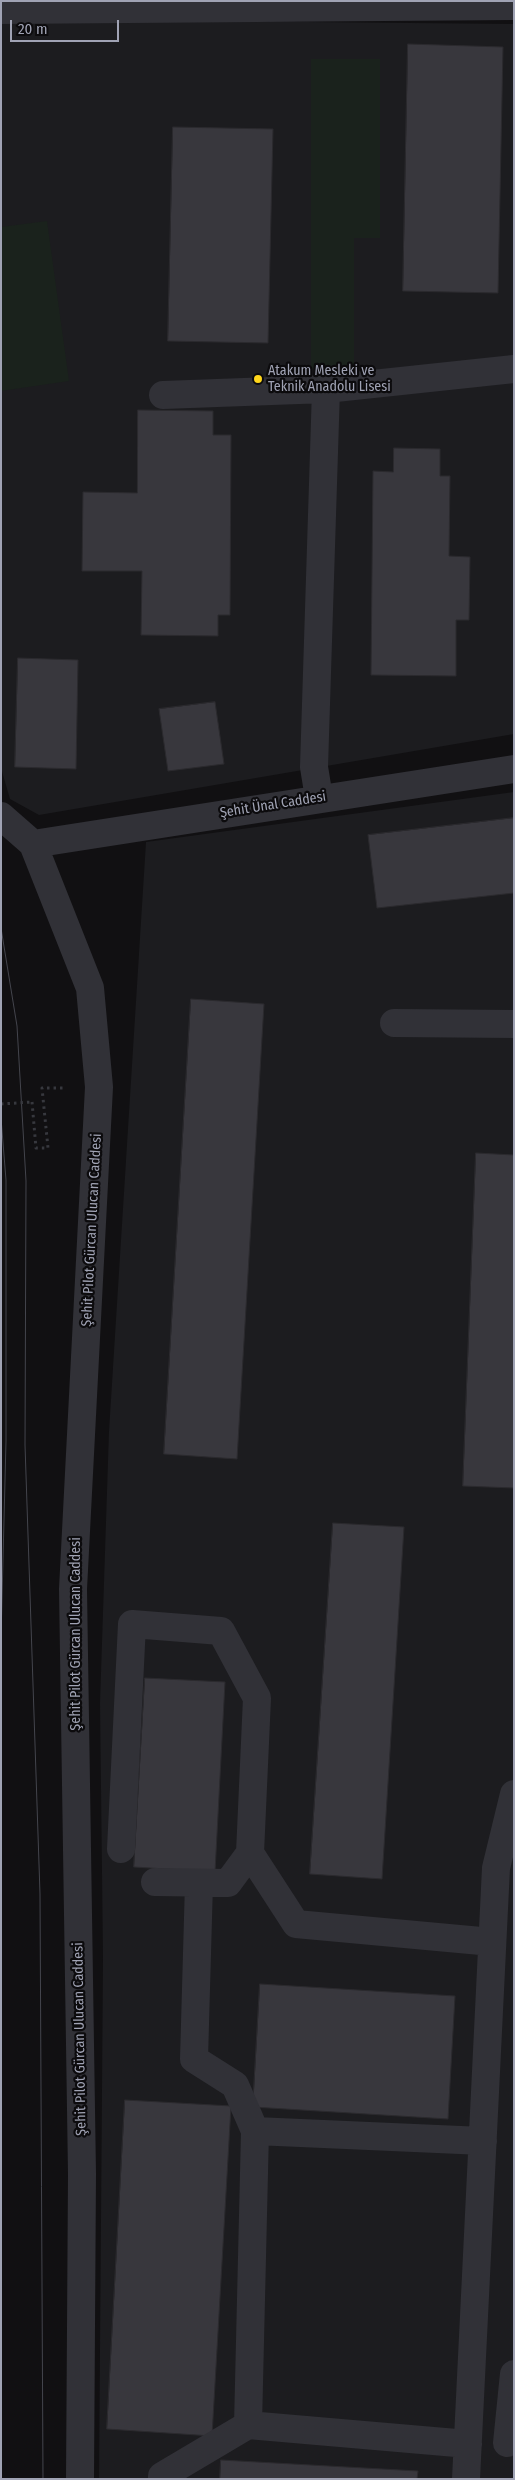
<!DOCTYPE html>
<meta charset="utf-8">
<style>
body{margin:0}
#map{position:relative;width:515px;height:2480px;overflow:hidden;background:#111012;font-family:"Fira Sans Condensed",sans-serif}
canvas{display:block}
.frame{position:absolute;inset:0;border:2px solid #a0a3b4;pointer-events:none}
.scale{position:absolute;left:10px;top:20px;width:109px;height:22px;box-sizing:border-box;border:2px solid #a0a3b4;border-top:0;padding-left:6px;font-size:15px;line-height:18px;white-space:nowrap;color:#a0a3b4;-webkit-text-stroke:4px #0c0b0d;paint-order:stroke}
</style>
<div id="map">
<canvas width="515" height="2480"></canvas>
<div class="frame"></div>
<div class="scale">20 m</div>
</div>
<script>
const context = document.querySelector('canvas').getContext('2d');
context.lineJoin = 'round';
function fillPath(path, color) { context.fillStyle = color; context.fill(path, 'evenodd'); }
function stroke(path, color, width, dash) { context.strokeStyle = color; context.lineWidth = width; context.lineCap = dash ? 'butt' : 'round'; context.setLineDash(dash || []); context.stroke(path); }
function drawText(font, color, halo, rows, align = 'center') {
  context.font = font + ' "Fira Sans Condensed",sans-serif'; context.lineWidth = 4.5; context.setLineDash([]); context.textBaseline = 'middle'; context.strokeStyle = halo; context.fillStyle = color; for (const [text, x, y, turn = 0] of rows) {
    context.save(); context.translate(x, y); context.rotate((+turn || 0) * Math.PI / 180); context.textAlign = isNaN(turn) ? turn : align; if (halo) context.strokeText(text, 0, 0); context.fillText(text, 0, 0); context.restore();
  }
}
fillPath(new Path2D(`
 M1,19L514,24V734L39,815L10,799L1,768Z
 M514,792V2479H99L103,1958L100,1703L109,1431L146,842Z`), '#1c1c1f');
fillPath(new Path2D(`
 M311,59H380V238H354V369H311Z
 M47,221L69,381L1,391V227Z`), '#1a221c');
const building = new Path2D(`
 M408,44L503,47L498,293L403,291Z
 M173,127L273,129L268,343L168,341Z
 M138,410L213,411V435H231L230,615H218V636L141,635L142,571H82L83,492L137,493Z
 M394,448L440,449V476H450L449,556L470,557L469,620H456V676L371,675L373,471L393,472Z
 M18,658L78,660L76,769L15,767Z
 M215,702L224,764L168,771L159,709Z
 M514,818V893L377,908L368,835Z
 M191,999L264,1004L237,1459L164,1454Z
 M476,1153L514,1155V1488L463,1486Z
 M333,1523L404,1527L382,1879L310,1874Z
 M145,1678L225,1682L215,1872L134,1867Z
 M260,1984L455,1996L448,2119L253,2107Z
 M125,2100L231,2106L212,2436L107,2429Z
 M221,2460L418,2471L417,2479H220Z`);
fillPath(building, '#38373d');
stroke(building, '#2b2a2e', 1);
stroke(new Path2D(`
 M32,1102L36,1148H48L42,1088H65`), '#37383e', 3, [2.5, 4]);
stroke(new Path2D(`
 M1,10L514,6
 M163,395L326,389L514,369
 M319,798L314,767L326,389
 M1,816L33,844L90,988L99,1087L73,1589L82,2174L80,2479
 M33,844L514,769
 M394,1023L514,1024
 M121,1849L132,1624L221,1631L257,1698L250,1853L296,1924L492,1942
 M155,1882L228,1883L250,1853
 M199,1883L194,2059L235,2085L255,2131
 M248,2425L255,2131L483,2141
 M507,2443L514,2374
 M162,2479V2476L248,2425L468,2444
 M466,2479L496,1868L514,1794`), '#313137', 28);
stroke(new Path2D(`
 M1,928L17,1026L26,1181L25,1445L40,1894L43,2479
 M1,1118L6,1180V1441L1,1638`), '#44454d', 1);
stroke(new Path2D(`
 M1,1104L32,1102`), '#37383e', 3, [2.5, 4]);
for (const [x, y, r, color] of [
 [258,379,5,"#ffd61b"]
]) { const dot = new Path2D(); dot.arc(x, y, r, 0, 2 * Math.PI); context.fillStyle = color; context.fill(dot); stroke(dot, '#0c0b0d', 2); }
drawText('14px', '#a0a3b4', '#0c0b0d', [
 ["Atakum Mesleki ve",268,371],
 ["Teknik Anadolu Lisesi",268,387]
], 'left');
drawText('14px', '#a0a3b4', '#0c0b0d', [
 ["Şehit Ünal Caddesi",273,805,-9],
 ["Şehit Pilot Gürcan Ulucan Caddesi",92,1230,-87],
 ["Şehit Pilot Gürcan Ulucan Caddesi",76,1634,-90],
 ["Şehit Pilot Gürcan Ulucan Caddesi",80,2039,-91]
]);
</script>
